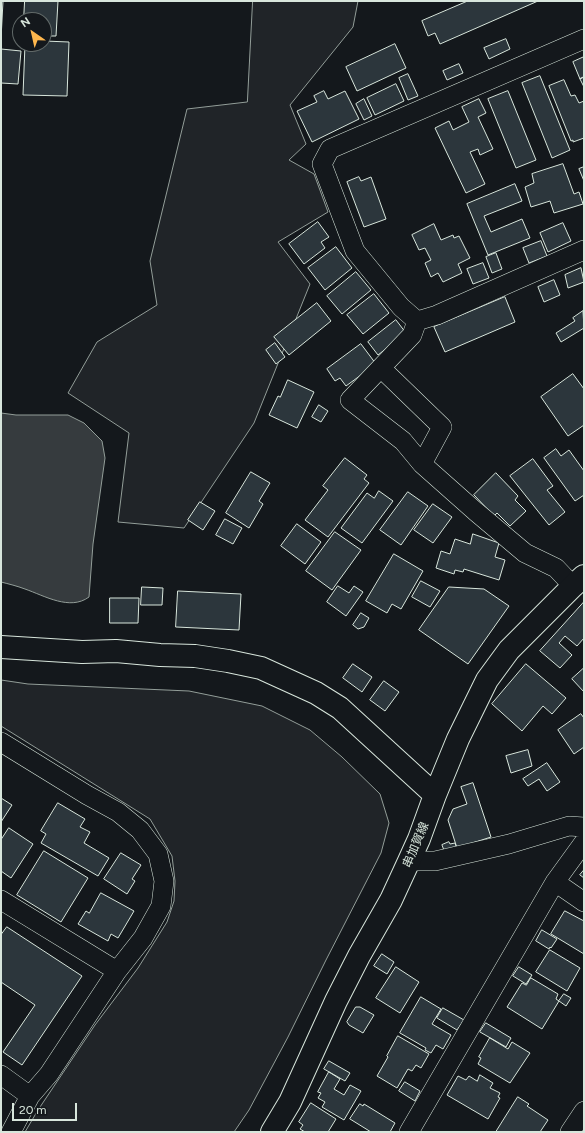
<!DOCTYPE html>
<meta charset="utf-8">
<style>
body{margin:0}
#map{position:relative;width:585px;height:1133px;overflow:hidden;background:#14181c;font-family:Figtree,sans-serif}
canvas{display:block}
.frame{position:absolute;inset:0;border:2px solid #d8e6dc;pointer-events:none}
.north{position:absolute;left:12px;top:12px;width:40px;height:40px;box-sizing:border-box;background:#14181c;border:1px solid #626a69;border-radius:50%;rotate:326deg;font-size:11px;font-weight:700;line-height:16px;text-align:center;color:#d8e6dc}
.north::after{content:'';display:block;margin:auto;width:14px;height:18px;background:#ffb74d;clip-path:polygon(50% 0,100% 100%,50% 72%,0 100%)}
.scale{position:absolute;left:12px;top:1103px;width:65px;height:18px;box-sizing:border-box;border:2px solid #d8e6dc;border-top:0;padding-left:5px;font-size:12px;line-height:14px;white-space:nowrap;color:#d8e6dc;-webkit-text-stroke:3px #14181c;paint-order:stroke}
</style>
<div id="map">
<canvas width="585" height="1133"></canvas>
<div class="frame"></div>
<div class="north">N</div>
<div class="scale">20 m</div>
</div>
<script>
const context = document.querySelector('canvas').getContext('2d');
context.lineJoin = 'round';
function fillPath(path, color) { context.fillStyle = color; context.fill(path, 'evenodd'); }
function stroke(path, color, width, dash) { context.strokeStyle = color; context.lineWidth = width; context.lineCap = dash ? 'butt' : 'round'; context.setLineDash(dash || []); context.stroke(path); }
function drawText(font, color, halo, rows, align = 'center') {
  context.font = font + ' Figtree,"Noto Sans JP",sans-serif'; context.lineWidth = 3; context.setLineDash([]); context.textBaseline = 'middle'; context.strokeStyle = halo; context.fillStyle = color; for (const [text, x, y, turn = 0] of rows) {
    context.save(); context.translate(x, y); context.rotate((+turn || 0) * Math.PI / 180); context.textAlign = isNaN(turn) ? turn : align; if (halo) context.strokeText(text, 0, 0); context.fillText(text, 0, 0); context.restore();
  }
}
const green = new Path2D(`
 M253,1H358L353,27L290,105L306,144L289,160L314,174L328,212L278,242L310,284L254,423L184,528L118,522L129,433L68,393L97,342L157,305L150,261L187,109L247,102Z
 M1,680L28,684L189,691L262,706L310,730L342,757L380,794L389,823L381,853L326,960L288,1037L249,1110L234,1132H25L38,1110L95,1025L138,968L167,922L174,901L175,881L172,856L150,819L1,726Z`);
fillPath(green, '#202428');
stroke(green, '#939e99', 1);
const water = new Path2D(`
 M1,413L16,415H68L84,423L102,441L105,458L93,544L89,597C70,611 45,596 25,589C17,586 9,584 1,582Z`);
fillPath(water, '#363b3e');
stroke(water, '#939e99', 1);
const building = new Path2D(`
 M1,1H3L1,39Z
 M25,1H58L56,36H44V20H24Z
 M468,1H538L440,44L435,33L428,36L422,21Z
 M506,39L510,49L489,59L484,48Z
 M44,41L69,42L67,96L23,95L25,44H44Z
 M395,44L406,68L357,91L346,67Z
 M1,49L21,51L18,84L1,83Z
 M584,57V77L580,79L573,62Z
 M459,64L463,73L447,80L443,71Z
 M408,74L418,96L408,100L399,78Z
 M540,76L570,150L552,158L522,83Z
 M584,77V87L580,79Z
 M564,80L571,96L575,95L579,103L584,101V138L573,142V140L571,141L549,86Z
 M396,84L404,101L375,115L367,98Z
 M324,91L328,99L345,91L359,119L312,142L297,111L317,102L314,96Z
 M508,91L536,160L516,168L488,99Z
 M364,99L372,116L364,120L356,104Z
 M479,99L486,113L478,117L493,149L480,155L478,149L470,152L485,184L466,193L435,128L449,121L453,130L469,122L462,107Z
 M563,164L574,194L579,192L583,204L554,213L550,201L531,207L525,187L534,183L532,174Z
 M584,167V181L579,169Z
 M359,177L361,181L371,177L386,219L364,227L347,182Z
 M515,184L522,201L484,216L491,232L522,219L530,238L488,255L467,204Z
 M318,222L329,237L321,242L325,248L304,264L289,244Z
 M563,223L571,241L548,252L540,233Z
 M434,224L441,240L453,235L454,238L459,236L470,258L458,264L462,273L443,282L438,273L431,277L425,263L431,260L425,248L419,250L412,235Z
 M541,241L547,256L529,263L523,248Z
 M336,247L352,268L325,290L308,268Z
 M496,253L502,269L492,273L486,257Z
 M483,263L489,278L473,284L467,269Z
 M581,268L584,282L568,288L565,275Z
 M356,272L371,290L342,314L327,296Z
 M554,280L560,295L544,302L538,287Z
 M374,294L389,313L363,334L347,315Z
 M505,297L515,322L445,352L434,327Z
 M317,303L331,321L289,355L274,337Z
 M583,311L584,328L561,342L556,333L575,321L573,318Z
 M396,320L406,333L378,355L368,342Z
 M275,343L285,357L276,364L266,350Z
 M361,344L376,364L346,386L340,378L335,381L327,369Z
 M573,374L584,389V425L568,436L541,397Z
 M288,380L314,392L297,428L269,415L278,396L280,397Z
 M319,405L328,411L321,422L312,417Z
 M556,449L561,456L569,450L584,471V495L575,501L544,458Z
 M345,458L367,475L364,479L369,483L328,537L305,520L328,490L323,486Z
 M533,459L553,486L547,490L565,512L549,525L510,476Z
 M251,472L270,483L259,501L263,504L249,528L226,513Z
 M496,473L518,496L515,500L526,511L510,526L497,513L494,516L474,495Z
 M379,491L393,501L362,543L341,528L367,493L374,498Z
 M408,492L428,506L401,545L380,530Z
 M200,502L215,511L203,530L188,520Z
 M433,504L452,517L433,543L414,530Z
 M225,519L242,528L233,544L216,535Z
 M297,524L321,542L305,564L281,546Z
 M335,532L361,550L332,590L306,571Z
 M473,534L499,543L495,557L505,560L499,580L464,569L463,572L455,570L454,574L436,568L441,551L450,554L455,539L470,544Z
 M394,554L423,571L401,609L392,604L387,613L366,601Z
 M421,581L440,591L430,607L412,597Z
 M338,586L349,593L354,586L363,592L346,616L327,602Z
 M142,587L163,588L162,605H141Z
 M449,587L484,589L509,606L468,664L419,630Z
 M178,591L241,594L239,630L176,627Z
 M110,598H139L138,623H110Z
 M584,602V638L577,646L565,636L559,643L572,655L560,668L540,651Z
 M361,613L369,618L364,627L358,629L353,625Z
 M353,664L372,677L362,692L343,678Z
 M526,664L566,698L552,714L543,706L522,731L492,704Z
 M584,668V692L572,679Z
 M384,681L399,692L385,711L370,700Z
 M581,714L584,718V747L574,754L558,730Z
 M528,750L532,766L511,773L506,756Z
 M547,763L560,782L547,791L539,779L528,786L523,779Z
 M473,783L491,837L457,848L448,820L453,809L467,804L461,787Z
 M1,798L12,805L1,822Z
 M58,803L85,819L80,827L90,832L84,843L109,858L98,876L41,843L46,834L41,831Z
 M9,828L33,844L11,878L1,871V840Z
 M449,842L450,844L455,843L458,852L446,856L442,845Z
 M44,851L88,878L61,922L17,895Z
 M121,853L141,865L132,879L135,881L127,894L104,879Z
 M584,870V878L580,875Z
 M101,893L134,911L118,938L111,934L108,941L78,924L86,911L89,913Z
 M565,911L584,921V954L551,934Z
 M7,927L82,976L22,1065L3,1052L35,1005L1,982V935Z
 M542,930L557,939L551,948L550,947L549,949L536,941Z
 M550,950L580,968L567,991L536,972Z
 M382,954L394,962L387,974L374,966Z
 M396,967L419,982L400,1013L376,998Z
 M519,967L532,975L526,984L513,976Z
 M531,978L558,994L556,999L559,1001L542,1029L507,1007L522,983L526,985Z
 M564,994L571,998L566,1006L559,1001Z
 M421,997L441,1009L432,1024L451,1035L443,1049L436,1045L431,1053L425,1050L426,1048L400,1033Z
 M356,1007H360L374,1015L363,1033L349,1025L347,1022Z
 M443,1008L464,1020L457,1030L437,1018Z
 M486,1023L511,1038L506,1047L480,1032Z
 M398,1036L429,1054L421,1068L416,1065L412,1071L408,1069L397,1088L377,1076L388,1057L387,1056Z
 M490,1038L508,1049L512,1042L530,1053L510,1083L478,1064L481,1058L479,1057Z
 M329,1061L350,1073L345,1081L324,1069Z
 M329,1072L340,1079L334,1089L344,1095L350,1085L361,1091L344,1120L322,1107L325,1102L318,1098L321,1093L318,1092Z
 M480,1075L493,1083L490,1088L500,1093L498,1097L500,1098L488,1119L447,1095L458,1076L466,1080L469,1076L477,1081Z
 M405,1082L420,1091L415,1101L399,1091Z
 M518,1097L529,1104L527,1106L548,1120L540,1132H496Z
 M311,1103L336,1119L328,1132H305L300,1129L303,1125L299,1122Z
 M360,1104L363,1106L364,1104L395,1123L390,1132H371L350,1119Z`);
fillPath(building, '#2c363c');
stroke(building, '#d8e6dc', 1);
const street = new Path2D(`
 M417,321L401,307L355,251L322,164L330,149L584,39
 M417,321L412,335L350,400L403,441L422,464L475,511L525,553L556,568L573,586
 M417,321L437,315L584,250
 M381,368L442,427L422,464
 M1,742L87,795L118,812L140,830L158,854L164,881L161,906L143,938L117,971L49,1074L30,1096L11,1132
 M409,861H435L509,844L569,826L584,827
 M555,882L584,902
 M1,900L117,971
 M1,1075L30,1096
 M409,1132L555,882L584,842
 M570,1132L584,1111`);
const secondary = new Path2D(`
 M1,647L82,652L116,651L160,655L195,656L228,661L261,668L316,693L340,708L435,795
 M272,1132L290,1102L336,1001L359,956L391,900L409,861L419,839L435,795L458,739L487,680L509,650L573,586L584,576`);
stroke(street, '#d8e6dc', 20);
stroke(secondary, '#d8e6dc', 24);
stroke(street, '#14181c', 19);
stroke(secondary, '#14181c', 22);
drawText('12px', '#d8e6dc', '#14181c', [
 ["串加賀線",416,845,-67]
]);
</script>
